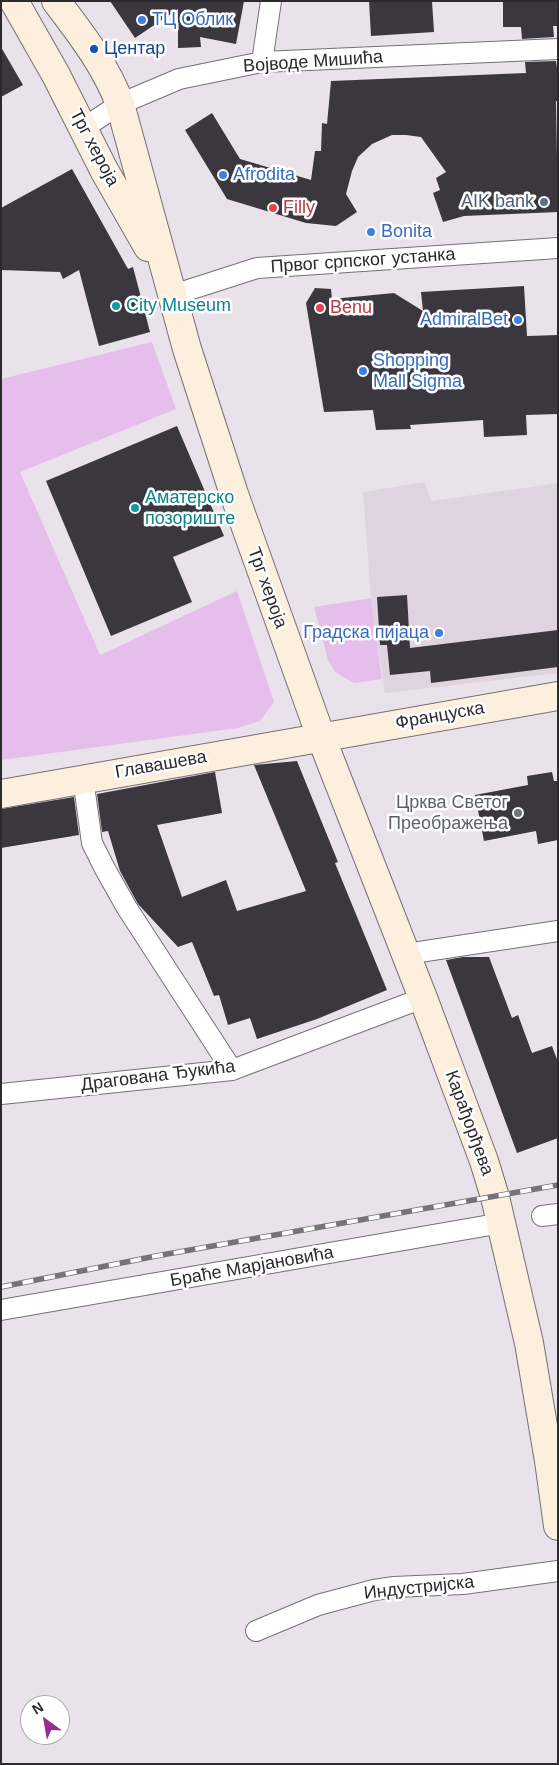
<!DOCTYPE html>
<meta charset="utf-8">
<style>
body{margin:0}
#map{position:relative;width:559px;height:1765px;overflow:hidden;background:#e9e2ea;font-family:Arial,sans-serif}
canvas{display:block}
.frame{position:absolute;inset:0;border:2px solid #2c2a2d;pointer-events:none}
.north{position:absolute;left:20px;top:1695px;width:50px;height:50px;box-sizing:border-box;background:#fff;border:1px solid #abaaab;border-radius:50%;rotate:328deg;font-size:14px;font-weight:700;line-height:20px;text-align:center;color:#2c2a2d}
.north::after{content:'';display:block;margin:auto;width:18px;height:22px;background:#992d8f;clip-path:polygon(50% 0,100% 100%,50% 72%,0 100%)}
</style>
<div id="map">
<canvas width="559" height="1765"></canvas>
<div class="frame"></div>
<div class="north">N</div>
</div>
<script>
const context = document.querySelector('canvas').getContext('2d');
context.lineJoin = 'round';
function fillPath(path, color) { context.fillStyle = color; context.fill(path, 'evenodd'); }
function stroke(path, color, width, dash) { context.strokeStyle = color; context.lineWidth = width; context.lineCap = dash ? 'butt' : 'round'; context.setLineDash(dash || []); context.stroke(path); }
function drawText(font, color, halo, rows, align = 'center') {
  context.font = font + ' Arial,sans-serif'; context.lineWidth = 5; context.setLineDash([]); context.textBaseline = 'middle'; context.strokeStyle = halo; context.fillStyle = color; for (const [text, x, y, turn = 0] of rows) {
    context.save(); context.translate(x, y); context.rotate((+turn || 0) * Math.PI / 180); context.textAlign = isNaN(turn) ? turn : align; if (halo) context.strokeText(text, 0, 0); context.fillText(text, 0, 0); context.restore();
  }
}
fillPath(new Path2D(`
 M425,482L431,501L558,483V673L385,693L371,598L363,492Z`), '#e0d3e1');
fillPath(new Path2D(`
 M152,342L176,409L20,472L100,655L237,591L274,702L260,721L238,728L1,760V379Z
 M371,598L382,679L354,683L335,672L328,660L314,607Z`), '#e6beeb');
fillPath(new Path2D(`
 M110,1H244L236,44L200,37L201,47L178,48V9L135,38Z
 M369,1H432L434,32L371,36Z
 M503,1H558V26H553L554,37L522,39L521,27H503Z
 M1,47L23,85L1,97Z
 M556,61L558,75V101H556L558,212L464,216L443,222L433,193L440,190L436,178L446,172L421,137L406,135H392L372,144L358,157L352,171L346,194L357,212L336,226L306,223L227,199L185,130L212,113L240,159L311,180L315,151H321L322,123L327,124L331,81L526,73L525,62Z
 M72,169L128,269L133,267L150,332L99,346L79,270L63,279L60,272L1,270V208Z
 M524,286L527,336L558,335V414L526,415L527,435L484,437L483,420L410,425L411,429L376,430L373,410L324,412L306,303L315,288L331,289L332,299L394,293L423,311L421,292Z
 M177,426L224,536L173,557L192,602L111,636L46,481Z
 M407,595L410,648L558,630V667L431,683L430,671L390,675L387,645H380L377,597Z
 M297,761L338,862L335,863L387,990L317,1019L257,1039L250,1018L228,1025L219,995L214,996L192,942L178,947L138,904L120,871L108,831L102,832L97,794L215,772L222,813L157,825L182,897L226,880L237,911L306,891L254,765Z
 M552,772L554,781H558V840L538,844L536,831L484,841L475,795L528,785L527,776Z
 M74,797L79,835L1,848V809Z
 M463,957H489L512,1018L518,1015L532,1053L552,1046L558,1062V1138L517,1153L446,960Z`), '#3a373f');
const street = new Path2D(`
 M262,62L271,1
 M82,129L120,104L179,79L262,62L558,49
 M173,295L257,268L558,248
 M83,778L92,843L105,869L127,908L232,1070
 M406,954L558,931
 M1,1094L232,1070L423,998
 M542,1216L558,1214
 M1,1310L502,1223
 M256,1631L318,1605L374,1590L394,1587L463,1584L558,1571`);
const secondary = new Path2D(`
 M14,1L56,75L104,170L148,247
 M56,1C81,34 106,66 120,104L187,349L234,494L321,737L423,998L484,1161L495,1197L529,1343L549,1461L558,1526
 M1,794L558,696`);
stroke(street, '#756f76', 22);
stroke(secondary, '#756f76', 30);
stroke(street, '#fff', 20);
stroke(secondary, '#fdefdd', 28);
const rail = new Path2D(`
 M1,1287L156,1256L558,1185`);
stroke(rail, '#767277', 5.5);
stroke(rail, '#fff', 4, [11]);
for (const [x, y, r, color] of [
 [142,20,5,"#3f7fe0"],
 [94,49,5,"#1a4fb4"],
 [223,175,5,"#3f7fe0"],
 [544,202,5,"#5c6f8a"],
 [273,208,5,"#e0444e"],
 [371,232,5,"#3f7fe0"],
 [116,306,5,"#0f9aa8"],
 [320,308,5,"#e0444e"],
 [518,320,5,"#3f7fe0"],
 [363,371,5,"#3f7fe0"],
 [135,508,5,"#0f9aa8"],
 [439,633,5,"#3f7fe0"],
 [518,813,5,"#6b7280"]
]) { const dot = new Path2D(); dot.arc(x, y, r, 0, 2 * Math.PI); context.fillStyle = color; context.fill(dot); stroke(dot, '#fff', 2); }
drawText('18px', '#366cbe', '#fff', [
 ["ТЦ Облик",152,20],
 ["Afrodita",233,175],
 ["Bonita",381,232],
 ["AdmiralBet",508,320,"right"],
 ["Shopping",373,361],
 ["Mall Sigma",373,382],
 ["Градска пијаца",429,633,"right"]
], 'left');
drawText('18px', '#164399', '#fff', [
 ["Центар",104,49]
], 'left');
drawText('18px', '#2c2a2d', '#fff', [
 ["Војводе Мишића",313,62,-4],
 ["Трг хероја",94,148,62],
 ["Првог српског устанка",363,261,-4],
 ["Трг хероја",267,588,70],
 ["Француска",440,716,-10],
 ["Главашева",161,765,-10],
 ["Драгована Ђукића",158,1076,-7],
 ["Карађорђева",469,1123,70],
 ["Браће Марјановића",252,1267,-10],
 ["Индустријска",419,1588,-6]
]);
drawText('18px', '#4e5e75', '#fff', [
 ["AIK bank",534,202]
], 'right');
drawText('18px', '#be3a42', '#fff', [
 ["Filly",283,208],
 ["Benu",330,308]
], 'left');
drawText('18px', '#0d838f', '#fff', [
 ["City Museum",126,306],
 ["Аматерско",145,498],
 ["позориште",145,519]
], 'left');
drawText('18px', '#5b616d', '#fff', [
 ["Црква Светог",508,803],
 ["Преображења",508,824]
], 'right');
</script>
